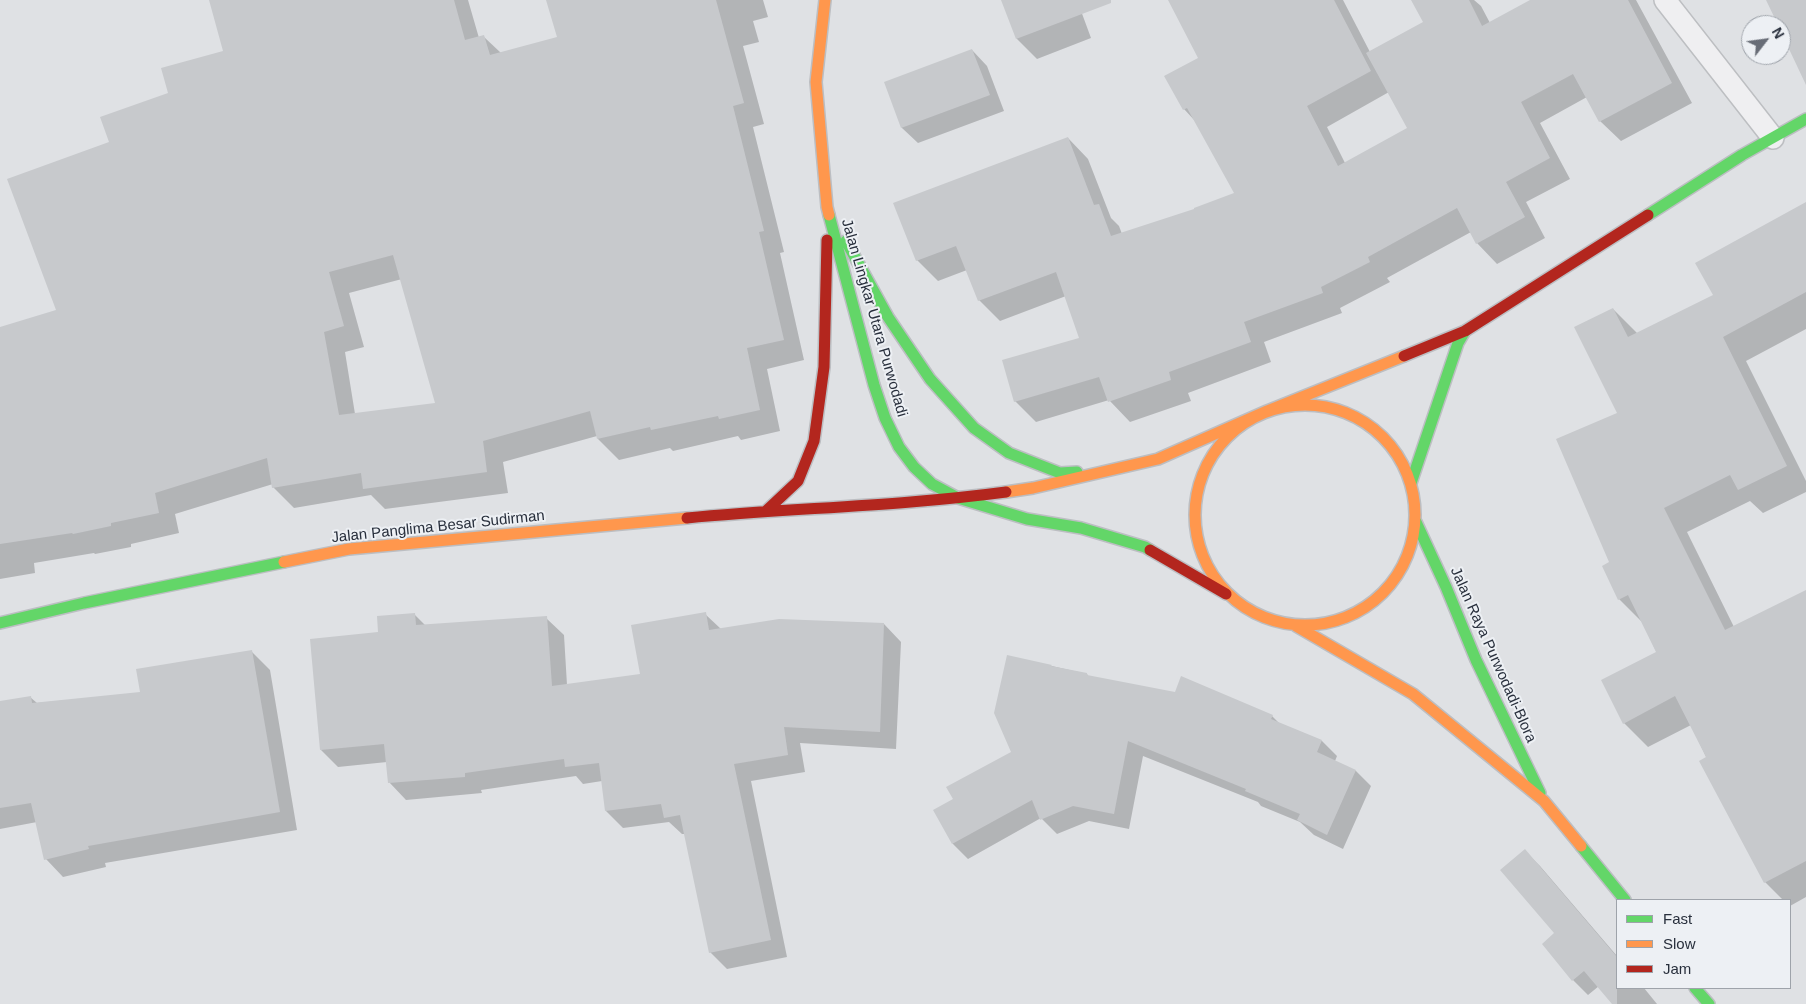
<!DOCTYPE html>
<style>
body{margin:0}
#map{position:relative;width:1806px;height:1004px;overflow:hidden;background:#dfe1e4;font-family:Helvetica,sans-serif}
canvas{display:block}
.legend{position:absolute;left:1616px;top:899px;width:175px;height:90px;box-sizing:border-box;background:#edf0f4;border:1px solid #9ea3aa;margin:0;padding:6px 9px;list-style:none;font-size:15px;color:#282f3c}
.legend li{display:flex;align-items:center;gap:10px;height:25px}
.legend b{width:25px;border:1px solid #9ea3aa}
.north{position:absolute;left:1741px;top:15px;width:50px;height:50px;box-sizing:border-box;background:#edf0f4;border:1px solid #9ea3aa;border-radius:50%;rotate:60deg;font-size:14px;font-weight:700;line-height:20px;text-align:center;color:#282f3c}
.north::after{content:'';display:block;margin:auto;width:18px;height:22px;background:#686d77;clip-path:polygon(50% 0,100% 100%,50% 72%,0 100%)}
</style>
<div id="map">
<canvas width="1806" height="1004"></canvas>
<ul class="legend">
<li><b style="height:6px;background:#63d668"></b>Fast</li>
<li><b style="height:6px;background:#ff974d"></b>Slow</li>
<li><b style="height:6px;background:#b3261e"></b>Jam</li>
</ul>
<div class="north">N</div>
</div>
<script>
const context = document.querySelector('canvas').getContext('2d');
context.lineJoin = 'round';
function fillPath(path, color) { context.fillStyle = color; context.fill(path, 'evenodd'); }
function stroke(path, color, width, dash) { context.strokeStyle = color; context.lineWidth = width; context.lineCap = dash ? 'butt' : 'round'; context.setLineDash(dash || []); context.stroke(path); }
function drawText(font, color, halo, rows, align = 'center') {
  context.font = font + ' Helvetica,sans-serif'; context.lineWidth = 4; context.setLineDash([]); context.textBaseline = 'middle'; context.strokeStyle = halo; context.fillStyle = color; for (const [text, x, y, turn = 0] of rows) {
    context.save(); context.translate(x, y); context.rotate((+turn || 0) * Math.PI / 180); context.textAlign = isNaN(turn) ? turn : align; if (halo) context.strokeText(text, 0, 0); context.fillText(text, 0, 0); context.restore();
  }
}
fillPath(new Path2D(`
 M219,0H468L479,38L484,37L501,53L558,38L547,0H763L768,17L753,21L759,42L743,46L764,124L753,127L784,252L780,253L804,360L767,369L780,431L741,440L738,436L673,451L670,448L619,460L598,439L597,436L503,462L508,493L385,509L371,495L294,508L273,487V484L175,514L179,533L131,544V547L95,554L94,553L34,563L35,573L0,579V329L58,311L110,143L225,51ZM402,279L436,404L355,414L345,352L364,347L349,293Z
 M1002,0H1077L1091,38L1037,59L1017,39Z
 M1170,0H1343L1370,52L1424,23L1433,0H1474L1481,6L1490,23L1533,0H1636L1692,103L1621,141L1600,121L1587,97L1540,123L1570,179L1526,202L1545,238L1497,264L1477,243L1471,232L1387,278L1390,282L1340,308L1342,313L1264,342L1271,362L1188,393L1191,401L1130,422L1109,400L1036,422L1015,401L1081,339L1066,296L1000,321L979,300L967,270L938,281L917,260L1068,138L1088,159L1111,218L1119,226L1122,234L1196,210L1236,193L1196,122L1184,109L1200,59ZM1389,92L1409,129L1345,163L1327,127Z
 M972,50L987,66L1004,111L918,143L902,128L886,82Z
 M1806,203V329L1746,361L1806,481V492L1763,513L1750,501L1687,532L1734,627L1806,591V897L1790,906V900H1783L1765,882L1691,725L1648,747L1624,723L1657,653L1642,622L1619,599L1611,563L1619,414L1613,309L1638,334L1715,296Z
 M414,614L426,626L546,618L564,635L567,685L641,676L705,614L721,629L884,624L901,642L896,749L800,743L805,772L751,781L787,957L727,969L710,952L685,834H682L669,822L623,828L606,811L602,781L583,784L576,776L481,790L482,793L406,800L389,782L387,762L338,767L321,750L380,633Z
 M252,652L270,670L297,830L105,863L106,867L63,877L46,859L37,822L0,829V702L30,697L37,703L142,693Z
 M1008,656L1087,674L1089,677L1272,716L1279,723L1322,741L1337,756L1335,761L1356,771L1371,786L1343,849L1314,835L1300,822L1261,806L1258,802L1143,756L1129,829L1089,821L1057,834L1041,818L968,859L953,844L935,811L954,799L1013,752Z
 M1525,851L1540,866L1617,956V988H1644L1657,1004H1613L1599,986L1588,995L1573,980Z`), '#0003');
fillPath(new Path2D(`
 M209,0H454L465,40L484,35L490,55L557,37L546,0H716L744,103L733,106L764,231L759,232L784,340L747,348L760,410L719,419L718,416L651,430L650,427L597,439L590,411L483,441L487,472L363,489L361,473L272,488L267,458L155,493L159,513L111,523V526L73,534L72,533L0,544V327L56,310L7,179L109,142L100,117L168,93L161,68L223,51ZM393,255L435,403L339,415L324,332L344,326L329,272Z
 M1001,0H1111V3L1016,39Z
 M1168,0H1334L1371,71L1307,106L1338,166L1407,128L1366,53L1423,22L1411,0H1469L1482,26L1530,0H1628L1672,83L1599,122L1573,74L1521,102L1550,158L1506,182L1525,217L1476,244L1457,208L1368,257L1370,262L1321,287L1323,293L1244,322L1251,342L1169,372L1171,380L1108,402L1099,377L1014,402L1002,360L1079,338L1056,272L978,301L956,246L916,261L893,203L1068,137L1094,205L1099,204L1111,236L1194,209V208L1234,193L1187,108L1183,110L1164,76L1198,58Z
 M1766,0H1806V85L1781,32V25H1778Z
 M972,49L990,95L901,128L884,82Z
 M1806,202V292L1723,337L1787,466L1738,490L1730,475L1664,508L1725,630L1806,590V861L1764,883L1699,761L1706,757L1675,696L1623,724L1601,680L1656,652L1628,595L1618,600L1602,566L1609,562L1556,439L1617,413L1574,327L1613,308L1628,337L1713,295L1695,263Z
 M706,612L709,630L779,619L884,623L880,732L784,727L788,755L734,764L771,940L709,953L680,815L664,818L661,804L605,811L599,763L565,767L564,759L465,773V777L388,783L384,744L320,750L310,639L378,632L377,616L415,613L416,625L547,616L552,686L640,674L631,625Z
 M252,650L280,812L88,846L89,849L44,860L31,803L0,808V701L31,696L32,703L140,692L136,669Z
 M1007,655L1052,665L1051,666L1087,673V675L1175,692L1181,676L1273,715L1271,719L1322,740L1317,752L1356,770L1327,835L1297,820L1300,814L1245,791L1246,789L1128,741L1114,814L1073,806L1040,820L1032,800L952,844L933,810L953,799L946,787L1011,752L994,713Z
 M1525,849L1617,957V1004H1612L1584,971L1572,981L1542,944L1554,933L1500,870Z`), '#c7c9cc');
const lane = new Path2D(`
 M1665,0L1773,138`);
const fast = new Path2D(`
 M829,215L874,385L885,418L899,447L914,467L932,484L958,498L1027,519L1081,528L1145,547L1150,550
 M1648,215L1742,155L1806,119
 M846,241L888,317L930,379L974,428L1009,453L1060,473L1077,472
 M1411,483L1458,343L1465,331
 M1416,522L1446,587L1476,660L1540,793
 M0,623L84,603L284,562
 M1581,846L1625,900
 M1695,988L1709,1004`);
const slow = new Path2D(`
 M825,0L816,82L827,207L829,215
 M1195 515a110 110 0 1 1 220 0a110 110 0 1 1-220 0Z
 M1006,492L1033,488L1158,459L1267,411L1404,356
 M284,562L349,549L687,518
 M1296,626L1413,694L1544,801L1581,846`);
const jam = new Path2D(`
 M1404,356L1465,331L1648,215
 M766,511L798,481L814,441L824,367L827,240
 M687,518C794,508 901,506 1006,492
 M1150,550L1226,594`);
stroke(lane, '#bdbfc2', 24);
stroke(fast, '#bcbec2', 14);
stroke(slow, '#bcbec2', 14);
stroke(jam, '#bcbec2', 14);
stroke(lane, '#efeff1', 21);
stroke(fast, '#63d668', 11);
stroke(slow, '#ff974d', 11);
stroke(jam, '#b3261e', 11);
drawText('15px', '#282f3c', '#edf0f4', [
 ["Jalan Lingkar Utara Purwodadi",874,318,74],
 ["Jalan Panglima Besar Sudirman",438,527,-6],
 ["Jalan Raya Purwodadi-Blora",1493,655,66]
]);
</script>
